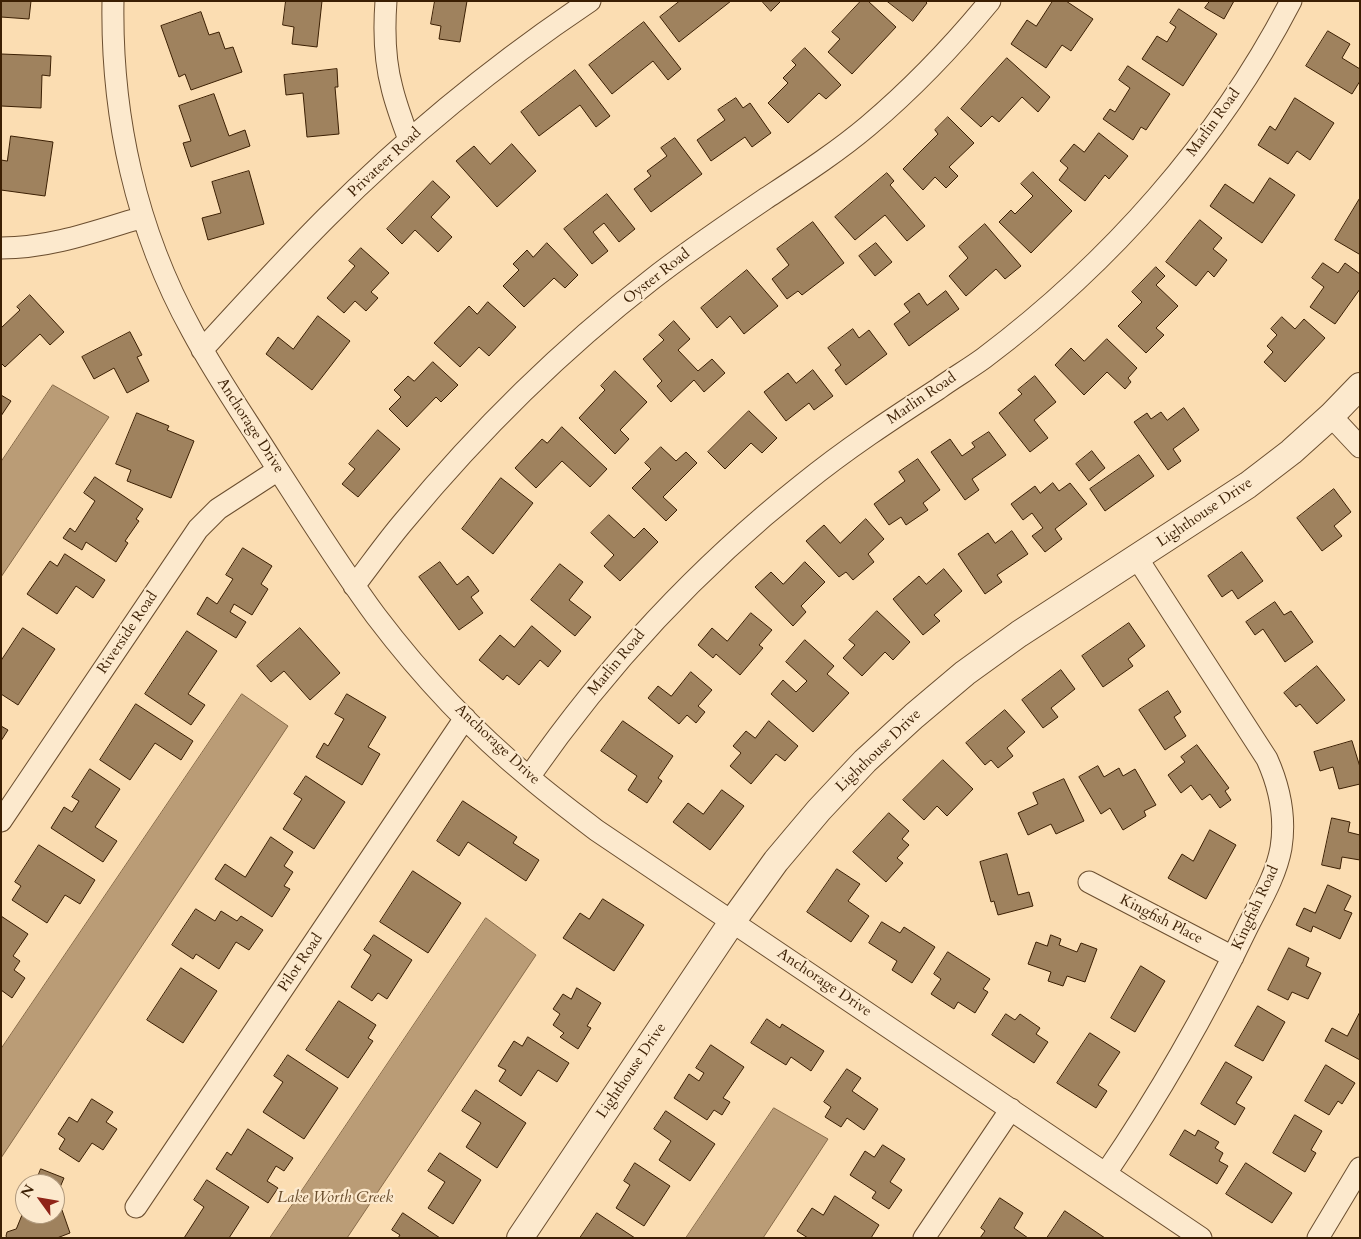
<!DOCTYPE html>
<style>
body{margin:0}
#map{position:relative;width:1361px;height:1239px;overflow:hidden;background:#fbddb2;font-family:Cardo,serif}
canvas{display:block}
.frame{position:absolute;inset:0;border:2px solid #3b1f03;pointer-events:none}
.north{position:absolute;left:15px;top:1174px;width:50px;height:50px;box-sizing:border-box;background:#fce9cd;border:1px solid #af987c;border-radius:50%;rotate:302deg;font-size:14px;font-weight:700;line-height:20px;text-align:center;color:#3b1f03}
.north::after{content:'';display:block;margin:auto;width:18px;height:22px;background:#8f2418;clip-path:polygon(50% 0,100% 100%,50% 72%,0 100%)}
</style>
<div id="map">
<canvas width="1361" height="1239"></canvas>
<div class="frame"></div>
<div class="north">N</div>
</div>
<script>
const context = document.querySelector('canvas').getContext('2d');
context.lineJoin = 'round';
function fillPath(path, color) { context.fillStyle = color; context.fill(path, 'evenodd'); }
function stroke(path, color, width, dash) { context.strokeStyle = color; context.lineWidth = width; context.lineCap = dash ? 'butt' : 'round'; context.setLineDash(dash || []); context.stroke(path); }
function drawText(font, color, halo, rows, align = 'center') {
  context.font = font + ' Cardo,serif'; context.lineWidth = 4.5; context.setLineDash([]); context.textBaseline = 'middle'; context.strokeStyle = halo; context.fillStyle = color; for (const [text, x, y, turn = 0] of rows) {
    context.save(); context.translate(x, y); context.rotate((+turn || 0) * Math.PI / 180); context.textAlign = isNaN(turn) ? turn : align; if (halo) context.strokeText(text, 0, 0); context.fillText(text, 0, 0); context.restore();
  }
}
const water = new Path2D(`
 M53,385L109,417L1,577V462Z
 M242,694L288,726L1,1158V1049Z
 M486,918L536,955L347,1238H270Z
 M774,1108L828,1139L763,1238H686Z`);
fillPath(water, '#ba9c76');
stroke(water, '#876a48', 1);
const building = new Path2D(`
 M2,1H31L29,19L1,17Z
 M286,1H322L317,47L292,44L294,27L283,25Z
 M435,1H467L460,42L439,39L441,26L431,24Z
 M680,1H731L679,42L660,17Z
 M762,1H781L771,11Z
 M861,1H868L896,27L852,74L828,52L840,39L832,32Z
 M887,1H925L927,3L913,21Z
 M1053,1H1066L1093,19L1071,51L1062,45L1046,68L1011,44L1027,20L1036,26Z
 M1210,1H1234L1224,19L1205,8Z
 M1179,9L1217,34L1183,86L1142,59L1157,36L1167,42L1176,27L1170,23Z
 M201,12L209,35L219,32L225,49L233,47L242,72L191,90L185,74L179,77L161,26Z
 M644,22L681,69L668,80L653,61L612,94L589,65Z
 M1328,31L1350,44L1342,58L1360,69V81L1352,94L1306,66Z
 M805,48L841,85L826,99L819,93L788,123L768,103L788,83L783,78L796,65L792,61Z
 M1,54L51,56L50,76L42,75L41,108L1,106Z
 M1007,58L1050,97L1038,112L1022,97L999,122L992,116L981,127L961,109Z
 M1128,66L1170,94L1146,130L1141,127L1133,140L1103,119L1110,109L1115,112L1130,88L1119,80Z
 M337,69L338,87H335L339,134L307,137L303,93L286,95L284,75Z
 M575,70L610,116L596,127L580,105L539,136L521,112Z
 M214,94L229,136L245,130L250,146L191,167L183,143L191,141L179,106Z
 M736,98L743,108L750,103L771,133L752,147L745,137L711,161L697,140L725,120L718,110Z
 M1295,98L1334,123L1310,160L1297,151L1288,164L1258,145L1270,126L1275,130Z
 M948,117L974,143L949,167L958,176L946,188L935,177L923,190L903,169L938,134L935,130Z
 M1099,133L1128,156L1109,179L1105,175L1085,201L1059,180L1068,168L1060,161L1074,144L1084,152Z
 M11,136L53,142L45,196L1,190V160L7,161Z
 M675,138L702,174L651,212L634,189L651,176L647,171L667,156L661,148Z
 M512,144L536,171L497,207L456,161L474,146L490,164Z
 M249,171L264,224L208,240L202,218L221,213L212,182Z
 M1033,172L1072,211L1031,253L999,222L1011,210L1015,214L1033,196L1021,184Z
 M887,173L894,181L890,185L925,226L907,241L885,215L855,240L835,217Z
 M1270,178L1295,195L1262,243L1210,206L1225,184L1253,203Z
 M433,181L450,197L431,217L452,237L438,252L415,230L402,244L387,229Z
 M607,194L635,229L619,242L604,223L593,232L608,251L592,264L564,229Z
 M1360,198V253L1359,254L1335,240Z
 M1200,220L1222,238L1213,249L1227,260L1214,277L1208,271L1196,286L1166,262Z
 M813,222L844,263L802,295L798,291L787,299L772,279L789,265L777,249Z
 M985,224L1021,266L1005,279L996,269L966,296L949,276L968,258L959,247Z
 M547,243L578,275L565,288L554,278L524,307L503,286L519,270L513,264L527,250L533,257Z
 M876,243L892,262L875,276L859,256Z
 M361,248L389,273L371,292L378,298L366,311L355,301L344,313L327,298L355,266L349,261Z
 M1323,263L1338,273L1345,263L1360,274V289L1335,324L1310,307L1324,287L1312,278Z
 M1156,267L1165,276L1156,285L1178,306L1156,328L1164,335L1146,353L1118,326L1142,302L1132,292Z
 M747,270L778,306L744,334L730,316L717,328L701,308Z
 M946,291L959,309L909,346L894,324L910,312L904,304L919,293L927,305Z
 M30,295L64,332L50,345L40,334L5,367L1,363V328L20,310L17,307Z
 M488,302L516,327L489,356L479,347L460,367L434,343L469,306L477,314Z
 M318,316L350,341L312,390L266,354L278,337L293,349Z
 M1282,317L1295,329L1304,319L1325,338L1285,382L1264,362L1273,352L1267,346L1277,335L1271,329Z
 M674,321L690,339L678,350L698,371L712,359L725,373L704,392L694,380L671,402L657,386L662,381L643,359L664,340L659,335Z
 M853,329L859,338L869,330L887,354L846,385L835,370L841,365L828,348Z
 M130,332L142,355L137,357L149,381L127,393L114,368L94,379L82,357Z
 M1107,339L1137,368L1128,378L1131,382L1125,389L1107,372L1084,395L1055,365L1071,348L1084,361Z
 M433,362L458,385L441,402L436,397L407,427L389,409L401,397L394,390L408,376L414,381Z
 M813,370L833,396L814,410L809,403L786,421L764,392L788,373L796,383Z
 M615,371L647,402L620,430L629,439L615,454L579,418L605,390L601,386Z
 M1035,376L1056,402L1034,420L1048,438L1030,452L999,413L1022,394L1018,390Z
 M1,395L11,401L1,416Z
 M1184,408L1199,430L1173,449L1181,461L1168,470L1134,422L1147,413L1151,419L1161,412L1167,420Z
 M749,411L777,438L762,453L751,443L725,469L708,452Z
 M137,413L169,426L167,430L194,441L171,498L127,481L131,470L116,464Z
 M562,427L607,469L590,487L562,461L536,488L515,468L542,439L547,443Z
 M378,430L400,449L358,497L342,484L355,469L349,464Z
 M989,432L1006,455L972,479L979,490L965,500L931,452L950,439L962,456L975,447L972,443Z
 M661,447L676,461L686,452L697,463L663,497L677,510L666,521L632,488L651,469L645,463Z
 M1092,451L1105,468L1089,481L1076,464Z
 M1139,455L1154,476L1105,511L1090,489Z
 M918,459L940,490L923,503L928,510L906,525L901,517L889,525L874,504L905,481L899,472Z
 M95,477L143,509L136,519L139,521L125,541L128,543L116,562L86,542L82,550L63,538L70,528L75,532L95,501L84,493Z
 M501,478L533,503L493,554L462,529Z
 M1053,483L1059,491L1070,483L1087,504L1055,529L1062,539L1045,552L1032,536L1043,528L1032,513L1023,520L1011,504L1035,486L1040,493Z
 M1334,489L1351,512L1334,526L1342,536L1322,551L1297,518Z
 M609,515L634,538L644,528L658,542L620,581L604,566L614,555L591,533Z
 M866,519L884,539L868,554L874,562L853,580L846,572L839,577L806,541L824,525L840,543Z
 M1012,531L1028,554L997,575L1002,582L985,594L958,554L988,533L995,543Z
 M243,548L272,566L261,584L268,589L252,615L234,604L230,612L246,622L236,638L197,614L207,597L217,604L233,579L226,575Z
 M1242,552L1263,581L1238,599L1232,590L1222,597L1208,576Z
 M65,554L105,580L93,598L76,586L57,614L27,594L50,561L57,566Z
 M440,562L457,585L468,576L479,591L471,597L483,613L459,630L419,577Z
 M805,562L825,582L801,606L806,612L793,626L755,587L771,572L783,584Z
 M560,564L583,582L569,600L591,617L575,636L531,600Z
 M944,569L962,591L934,615L940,621L923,635L893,599L919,576L926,584Z
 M1275,602L1284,615L1291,611L1313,642L1285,662L1263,629L1255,635L1246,622Z
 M877,611L910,642L893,660L885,652L862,676L843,658L855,645L849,640Z
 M751,613L772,630L759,645L763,648L740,675L716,654L713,658L698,645L712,628L727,641Z
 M1129,623L1145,646L1128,659L1133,666L1103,687L1082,656Z
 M532,626L561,651L548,667L540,660L519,685L507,675L503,680L479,660L500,635L514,647Z
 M23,628L55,649L18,705L1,694V661Z
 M300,628L340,673L310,700L284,671L271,682L257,666Z
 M187,631L217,651L188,694L205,705L191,725L145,694Z
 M805,640L834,666L827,674L849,693L813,732L771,694L783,680L796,692L807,681L786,662Z
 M1317,666L1345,700L1317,724L1300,704L1296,707L1284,693Z
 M1061,670L1075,689L1051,708L1058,717L1043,728L1022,700Z
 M691,672L712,690L698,706L705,712L696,723L687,715L679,724L648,698L658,686L671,696Z
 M1168,691L1181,712L1174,717L1186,736L1165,750L1139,710Z
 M347,694L386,717L368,747L380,754L362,785L316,757L324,743L328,746L344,719L335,714Z
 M136,704L193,741L181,760L155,743L130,780L100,760Z
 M1005,710L1025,732L1007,748L1013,756L998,768L991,760L985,765L966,743Z
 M623,721L673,756L658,778L662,781L647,803L628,790L637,776L601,751Z
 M769,721L798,746L785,761L776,754L751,784L730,766L741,753L733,746L746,731L755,738Z
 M1,726L8,730L1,741Z
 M1352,741L1360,767V784L1339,789L1333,767L1320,771L1314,752Z
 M1197,745L1229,788L1225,791L1231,800L1220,808L1210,794L1202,800L1191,785L1181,793L1168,775L1185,762L1181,757Z
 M943,760L973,789L947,816L937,806L924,820L903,800Z
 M1098,766L1104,777L1119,768L1123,776L1135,769L1156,805L1144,811L1146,816L1123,830L1110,808L1101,814L1079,777Z
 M90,769L120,789L95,827L117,841L103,862L51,828L64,807L72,812L79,801L72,797Z
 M306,776L345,802L314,849L283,829L302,799L294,794Z
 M1064,779L1084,821L1056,834L1051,824L1028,835L1018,813L1038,804L1033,793Z
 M722,790L744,806L710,850L673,822L688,803L703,814Z
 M463,801L517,837L513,843L539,860L526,881L468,842L459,856L437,841Z
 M889,813L909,831L902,839L909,845L897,858L903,863L886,882L853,852Z
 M1332,818L1350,822L1348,832L1360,835V860L1342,857L1340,869L1322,865Z
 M1210,830L1236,845L1206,899L1168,878L1182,854L1193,861Z
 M271,837L293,852L284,866L293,872L284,886L290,889L272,917L215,879L225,864L245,877Z
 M39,845L95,880L80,904L65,895L47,923L12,900L21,886L15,882Z
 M1007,854L1018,895L1029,892L1033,906L998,915L994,901L991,902L980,862Z
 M837,869L860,884L848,901L869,916L851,942L807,912Z
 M413,871L461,903L428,953L380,922Z
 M1328,885L1351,896L1344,910L1352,913L1340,939L1313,926L1311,932L1296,925L1304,908L1315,913Z
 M603,899L644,925L614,971L563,938L580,913L589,919Z
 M196,909L215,921L221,911L237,921L241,916L263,930L249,950L236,942L219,969L196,954L193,959L172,945Z
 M1,916L28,934L13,956L20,961L14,970L25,978L12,998L1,990Z
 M882,922L900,933L904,927L935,947L912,983L892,970L897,961L869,943Z
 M374,935L412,960L387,999L378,993L372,1001L351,987L371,955L364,950Z
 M1051,935L1061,939L1059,945L1077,952L1081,943L1097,949L1085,982L1067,976L1063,986L1048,981L1051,972L1028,964L1036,942L1047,946Z
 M1289,948L1309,958L1306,966L1321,973L1308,999L1292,992L1288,1000L1268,990Z
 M948,952L990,979L983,989L988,992L975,1013L958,1002L954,1009L931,994L941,979L934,974Z
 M1141,966L1165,981L1135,1032L1111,1018Z
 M181,968L217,991L183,1043L147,1020Z
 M577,988L601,1003L587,1026L591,1028L578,1049L560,1037L564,1033L553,1025L560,1014L553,1009L563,994L571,999Z
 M339,1001L376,1025L368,1038L373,1041L348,1078L306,1050Z
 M1258,1006L1285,1022L1263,1061L1235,1046Z
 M1360,1012V1060L1325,1041L1332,1028L1347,1036Z
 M1006,1014L1015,1020L1020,1014L1040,1028L1036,1034L1048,1042L1034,1063L992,1035Z
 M767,1019L780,1028L782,1024L824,1051L811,1071L791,1057L786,1065L751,1043Z
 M1090,1033L1120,1052L1098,1085L1107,1091L1096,1108L1057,1083Z
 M528,1037L569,1063L557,1082L538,1070L521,1096L499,1081L506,1070L498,1066L514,1041L522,1046Z
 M711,1045L744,1067L723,1098L730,1102L722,1115L714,1110L707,1120L674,1098L689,1074L699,1081L704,1073L696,1068Z
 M288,1055L338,1088L304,1139L263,1112L283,1082L274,1076Z
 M1226,1062L1252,1077L1236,1103L1245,1108L1235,1125L1201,1104Z
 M1326,1065L1355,1083L1342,1104L1338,1101L1329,1115L1305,1101Z
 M847,1069L861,1078L852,1091L878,1109L864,1130L847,1118L841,1127L825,1117L831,1107L824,1102Z
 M476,1090L526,1123L497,1168L466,1147L481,1123L462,1111Z
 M92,1099L113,1112L106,1122L117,1129L103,1150L92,1143L79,1162L59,1149L65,1139L58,1134L69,1117L77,1122Z
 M666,1111L715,1144L690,1181L659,1160L671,1141L654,1129Z
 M1295,1115L1322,1131L1311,1150L1316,1153L1305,1172L1273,1153Z
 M248,1129L293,1158L284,1171L276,1166L267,1181L278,1188L268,1203L216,1169L227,1152L231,1155Z
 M1185,1130L1195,1136L1198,1130L1219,1142L1215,1148L1223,1153L1219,1161L1228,1166L1217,1184L1170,1155Z
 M883,1145L905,1159L890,1182L902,1190L889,1209L872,1198L876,1192L850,1175L865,1151L874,1157Z
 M440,1153L481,1180L453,1224L428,1208L445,1182L428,1171Z
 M635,1163L670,1186L644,1226L616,1208L630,1185L624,1181Z
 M1246,1163L1292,1193L1272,1223L1226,1194Z
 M41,1169L64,1178L55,1199V1184H35Z
 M207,1180L249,1207L229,1238H184L204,1207L194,1200Z
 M835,1196L879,1225L871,1238H808L797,1231L812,1208L823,1215Z
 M1000,1198L1023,1213L1014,1228L1028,1238H980L985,1231L981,1228Z
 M25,1208V1214L48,1215L55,1214V1212L62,1210L70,1233L57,1238H7L6,1236L7,1232L16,1229Z
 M1065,1211L1105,1238H1047Z
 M403,1213L440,1238H398L400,1235L392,1230Z
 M597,1213L635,1238H580Z`);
fillPath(building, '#9f825e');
stroke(building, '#3b1f03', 1);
const minor = new Path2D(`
 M113,1C111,116 136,230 192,331C216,376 246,419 273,462C307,514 339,566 376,616C420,674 473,731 530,778C551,796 574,813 596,830L1201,1238
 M386,1C384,28 385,62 392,88C396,105 403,123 409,140
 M1,248C51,248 96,231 143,217
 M202,350C243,305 284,260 327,217C407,137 496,64 590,1
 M1331,416L1360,447
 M354,586C371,564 387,541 405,520C478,432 561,350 651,280C688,251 727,225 765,199C800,176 836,153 868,126C913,88 953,46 990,1
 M529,777C607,665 696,569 803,484C846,449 892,419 938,389C953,378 969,369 984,358C1110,263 1218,142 1291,1
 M1,821L198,529L218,509L278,470
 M1089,882L1233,957
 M1106,1173C1159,1095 1206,1013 1247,928C1260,902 1276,876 1281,848C1286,817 1280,788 1267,759L1137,558
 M136,1207L465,718
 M924,1238L1011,1109
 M1318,1238L1360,1168`);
const tertiary = new Path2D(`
 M520,1238L732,922L776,861L819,810L865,761L914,716L965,673L1019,634L1248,485L1291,452L1331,416L1360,386`);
stroke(minor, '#6b4e2f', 23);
stroke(tertiary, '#6b4e2f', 28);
stroke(minor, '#fce9cd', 21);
stroke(tertiary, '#fce9cd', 26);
drawText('15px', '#3b1f03', '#fce9cd', [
 ["Marlin Road",1214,123,-54],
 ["Privateer Road",385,163,-43],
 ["Oyster Road",657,277,-38],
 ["Marlin Road",922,399,-34],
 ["Anchorage Drive",250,426,57],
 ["Lighthouse Drive",1205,513,-34],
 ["Riverside Road",128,633,-56],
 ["Marlin Road",617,663,-50],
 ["Anchorage Drive",497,745,43],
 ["Lighthouse Drive",879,751,-44],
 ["Kingfish Road",1256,908,-65],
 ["Kingfish Place",1161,920,27],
 ["Pilot Road",301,963,-56],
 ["Anchorage Drive",824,983,34],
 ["Lighthouse Drive",632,1071,-56]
]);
drawText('italic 16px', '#674b2b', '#fce9cd', [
 ["Lake Worth Creek",335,1198]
]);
</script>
